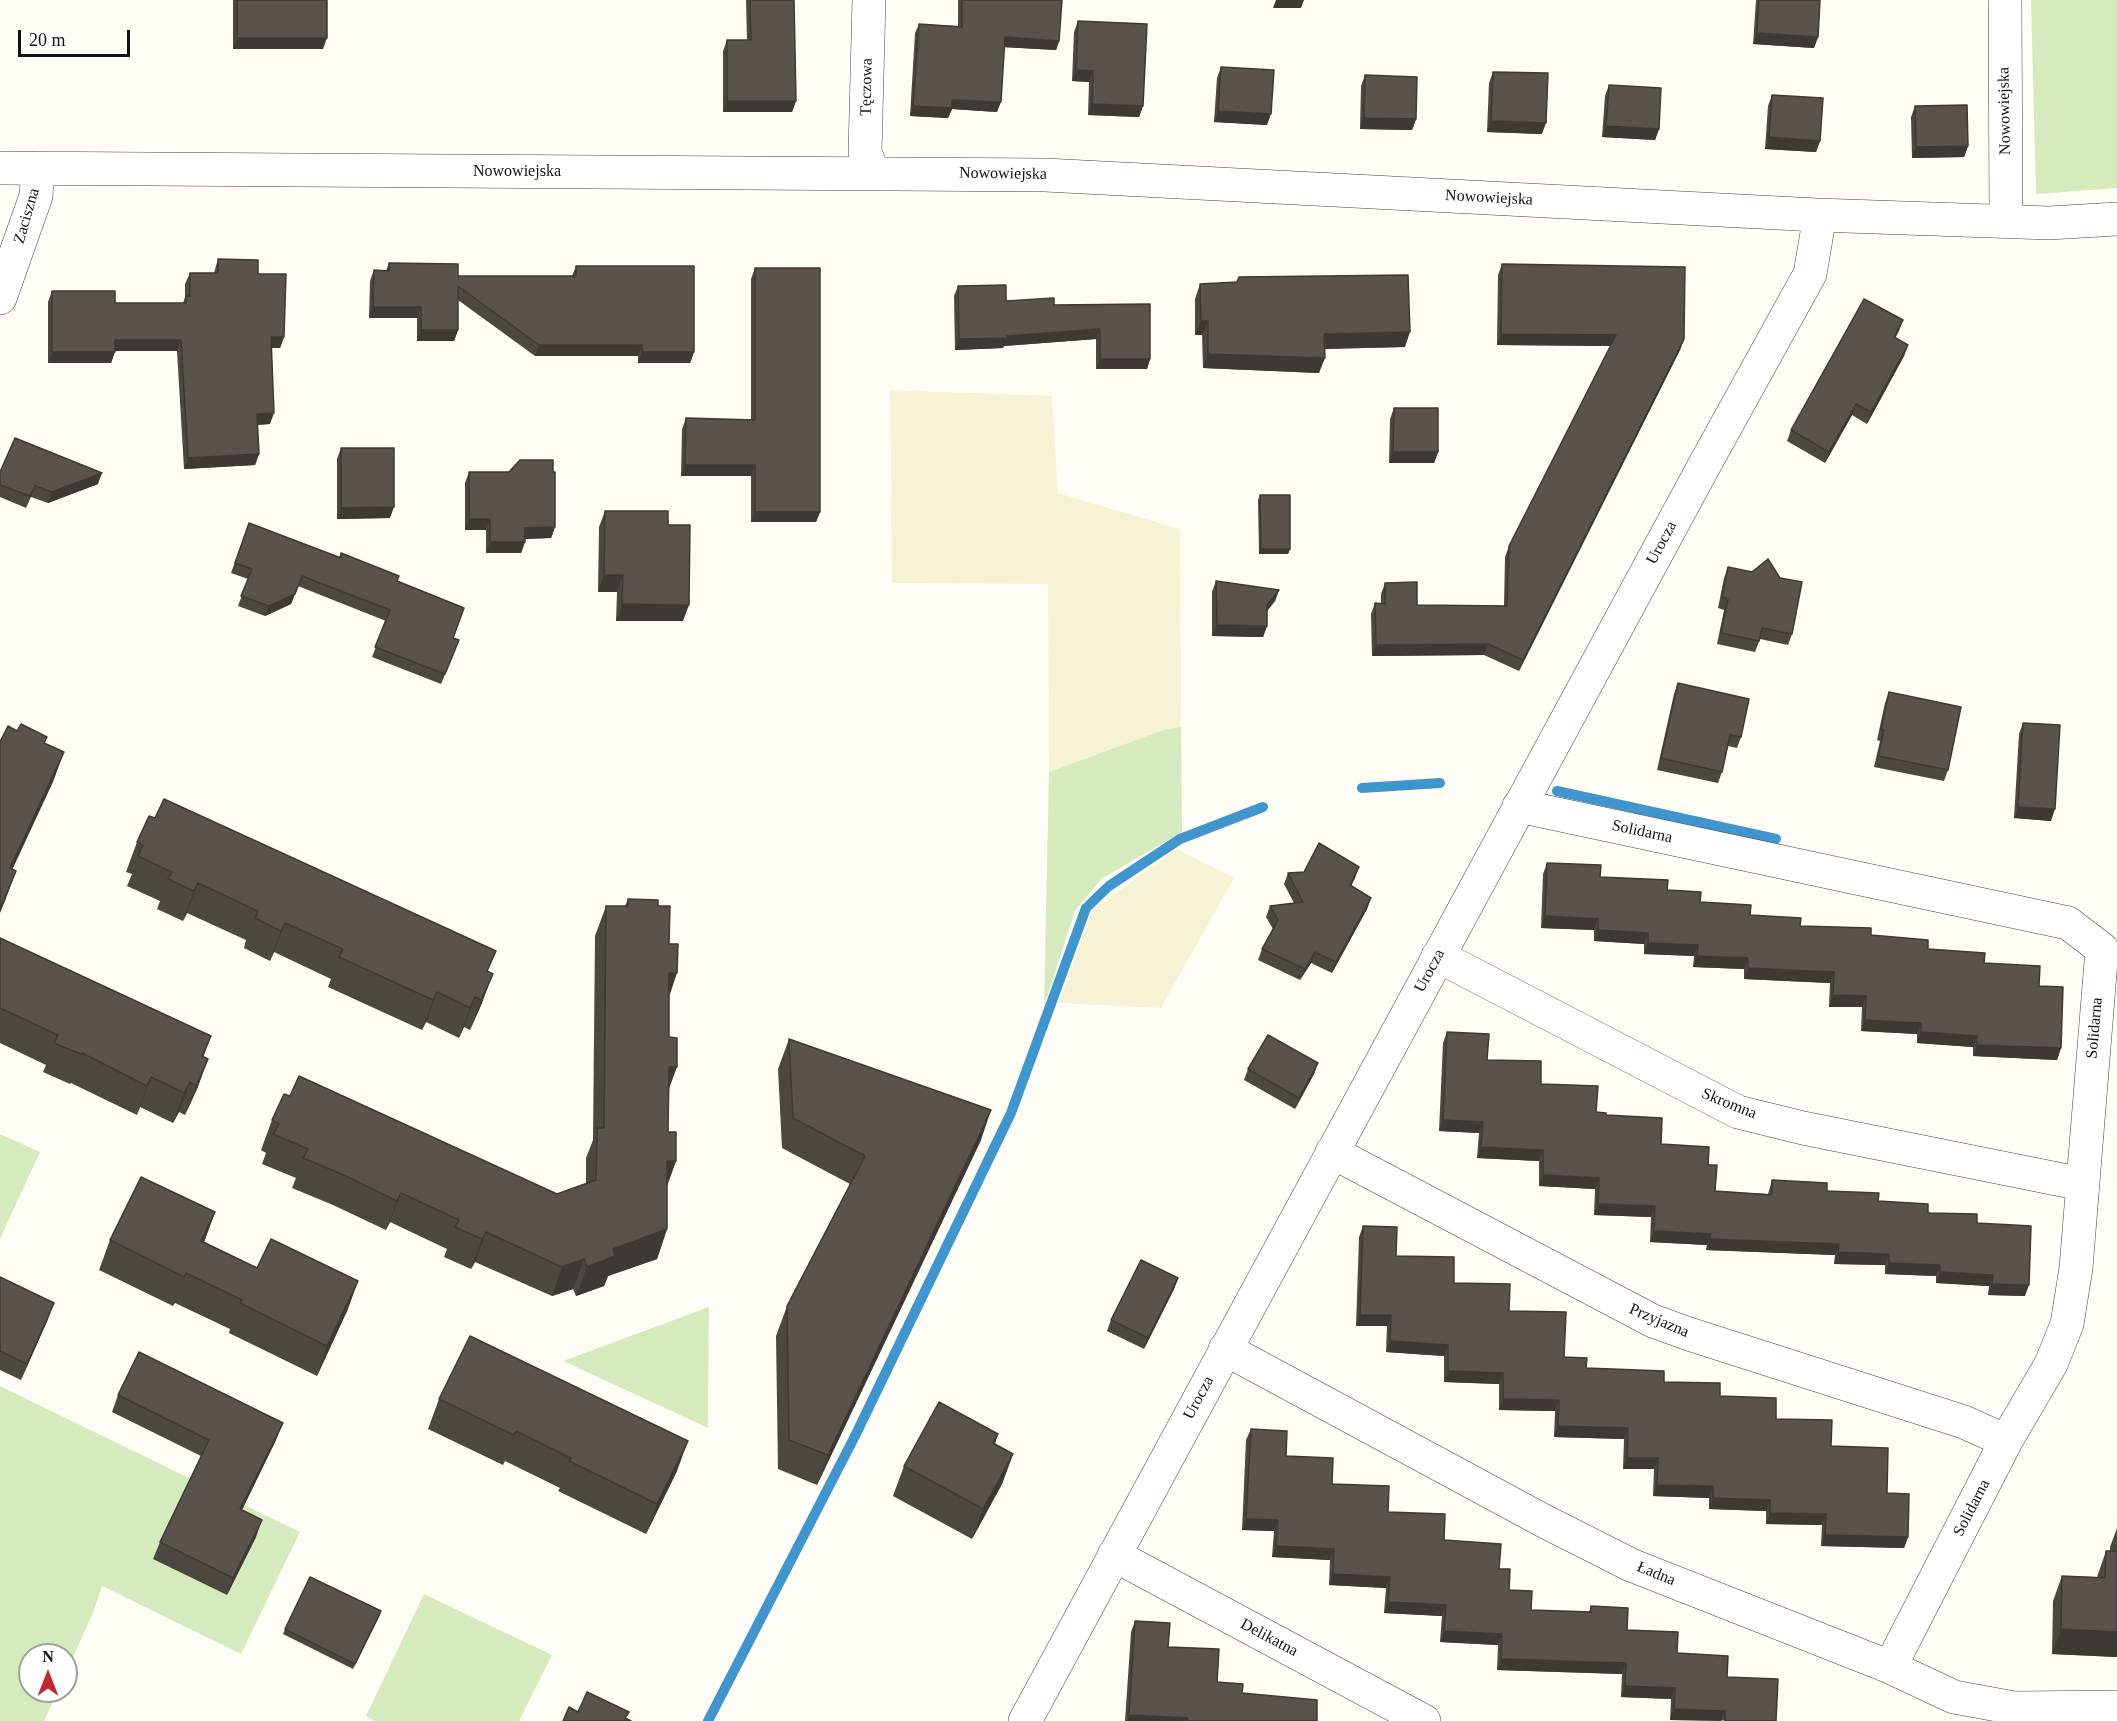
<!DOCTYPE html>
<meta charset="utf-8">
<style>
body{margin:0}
#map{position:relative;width:2117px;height:1721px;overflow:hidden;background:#fffdf5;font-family:"Times New Roman",serif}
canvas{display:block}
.north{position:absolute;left:18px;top:1643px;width:60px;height:60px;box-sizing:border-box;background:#fff;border:2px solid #a0a0a0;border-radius:50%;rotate:0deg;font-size:16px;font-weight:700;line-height:24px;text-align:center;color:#111}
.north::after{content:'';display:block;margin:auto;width:21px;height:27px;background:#c4262e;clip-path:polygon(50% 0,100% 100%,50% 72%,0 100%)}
.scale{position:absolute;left:18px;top:30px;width:112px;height:27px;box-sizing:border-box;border:3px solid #111;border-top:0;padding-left:8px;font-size:18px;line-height:21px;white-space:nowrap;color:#111;-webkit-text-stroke:4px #fff;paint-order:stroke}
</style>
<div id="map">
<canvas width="2117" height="1721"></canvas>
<div class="north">N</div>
<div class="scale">20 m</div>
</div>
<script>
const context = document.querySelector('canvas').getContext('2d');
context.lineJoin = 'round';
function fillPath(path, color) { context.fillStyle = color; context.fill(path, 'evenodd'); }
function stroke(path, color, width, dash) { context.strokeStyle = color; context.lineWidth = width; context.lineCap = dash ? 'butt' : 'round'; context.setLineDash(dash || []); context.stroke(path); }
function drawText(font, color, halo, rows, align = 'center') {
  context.font = font + ' "Times New Roman",serif'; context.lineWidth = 6; context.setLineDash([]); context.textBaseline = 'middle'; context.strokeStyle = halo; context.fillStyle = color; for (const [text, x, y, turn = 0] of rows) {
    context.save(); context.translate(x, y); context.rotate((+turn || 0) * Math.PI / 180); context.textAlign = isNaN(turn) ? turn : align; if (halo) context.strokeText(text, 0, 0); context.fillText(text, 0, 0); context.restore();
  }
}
fillPath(new Path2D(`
 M890,390L1052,396L1058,493L1180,529L1181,727L1166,729L1049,772L1048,584L892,583Z
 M1177,849L1234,878L1161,1008L1059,1003L1092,910Z`), '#f6f3d4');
fillPath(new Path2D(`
 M2031,0H2117V188L2036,194Z
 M1181,727L1182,832L1101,879L1075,911L1044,1006L1049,772L1166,729Z
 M0,1134L40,1152L0,1239Z
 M709,1307L708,1428L563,1361Z
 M0,1386L300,1532L241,1654L102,1586L93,1613L66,1672V1655H30V1691H58L44,1721H0Z
 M424,1594L552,1655L519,1721H375L366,1716Z`), '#d5ebbd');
stroke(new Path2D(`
 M1362,788L1440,783
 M1557,791L1776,839
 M708,1721L855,1436L1011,1113L1086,908L1109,886L1180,839L1263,807`), '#3f96cf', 10);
const minor = new Path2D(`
 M869,0L865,152L873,172
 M2005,0L2006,221
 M0,168L1045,175L1817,215L2049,223L2117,219
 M0,298L36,196L38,168
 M1519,806L2068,923L2102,949L2076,1268L2067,1324L2051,1364L2006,1441L1890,1667
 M1438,956L1738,1112L1803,1128L2082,1184
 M1332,1152L1653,1321L1689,1334L1964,1422L2006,1441
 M1225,1349L1544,1521L1631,1565L1890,1667L1954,1697L2014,1708L2117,1707
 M1114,1555L1424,1721
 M1025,1721L1705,464L1810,274L1817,233V215`);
stroke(minor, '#444', 34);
stroke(minor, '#fff', 33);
fillPath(new Path2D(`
 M233,0H327L323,49H233Z
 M746,0H794L796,101L792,112H723V51L727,40H747Z
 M958,0H1062L1059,41L1056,50L1004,47L997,112L952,109L948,118L910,116L915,33L919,24L958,26Z
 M1756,0H1820L1818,37L1814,48L1753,44Z
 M1078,21L1143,106L1139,117L1088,115L1089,82L1072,81L1074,32Z
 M1221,67L1267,125L1214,122L1217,78Z
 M1493,72L1542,134L1487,132L1489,83Z
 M1365,75L1416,119L1412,130L1360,129L1361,86Z
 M1609,85L1659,129L1655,140L1602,137L1605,96Z
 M1772,95L1820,141L1816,152L1765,149L1768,106Z
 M1915,106L1968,146L1964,157L1912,158L1911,117Z
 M218,259L258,274L284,337L280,348H271L270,424L257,425L259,454L255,465L184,469L177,351H115L111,363H48V302L52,291L115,303H183L185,297V284L190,273H214Z
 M389,263L458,276H572L576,266L694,352L690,363H638V356H535L458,300V330L454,341H417V318H369L370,281L374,270L386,271Z
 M1502,264L1684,339L1680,350L1519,671L1484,655L1372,656L1371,614L1375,603L1381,604V594L1385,583L1417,605L1504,606L1505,557L1509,546L1611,346L1497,345L1498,275Z
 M755,268L820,512L816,522H751V476H681L682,429L686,418L751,420V279Z
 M1200,284L1405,347L1324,349L1319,373L1203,368L1202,335H1195V299Z
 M958,286L1006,301L1054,305L1150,359L1147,369H1096V339L1004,346L1003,348L955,350L954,296Z
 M1903,320L1895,337L1908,345L1904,356L1867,424L1852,415L1825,463L1787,441L1791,430Z
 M1394,408L1438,452L1434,463H1389L1390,419Z
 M341,448L390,518L337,519V459Z
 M0,472L98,484L48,503L31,497L26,508L0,497Z
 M469,472L555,527L551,538L525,539V542L521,553H486V530H465V483Z
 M1260,495L1290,549L1288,554H1259L1258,500Z
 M605,511L668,525L683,621H616L617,592H598L599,527Z
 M249,523L339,557L341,553L397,581L453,638L455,651L441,684L372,657L386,621L298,586L291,604L265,616L238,606L248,579L231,573Z
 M1728,567L1792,634L1788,645L1760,639L1755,652L1717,644L1724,610L1718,608L1724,578Z
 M1216,581L1279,590L1275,601L1267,611V626L1263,637L1212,636V592Z
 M1678,683L1741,737L1737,748L1728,746L1722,772L1718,783L1657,770L1674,694Z
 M1889,692L1948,770L1944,781L1874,767L1880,741L1877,740L1885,703Z
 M2023,723L2051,821L2014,818L2019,734Z
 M137,842L489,972L482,1003L470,1030L464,1027L459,1038L426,1022L422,1030L328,987L331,979L274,952L270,961L244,948L246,940L187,913L183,921L157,909L160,901L127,886L132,874L126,872Z
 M1547,863L1600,877L1667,890L1700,902L1750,915L1800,926L1871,935L1984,963L2039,986L2061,1048L2057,1060L1973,1056V1047L1917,1043V1034L1861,1031L1862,1007H1829L1830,983L1744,979V969L1693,967L1694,956L1644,954V944L1594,941V930L1541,928L1543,874Z
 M1288,873L1355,878L1351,886L1371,898L1367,909L1332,973L1311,963L1300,980L1258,960L1262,949L1273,929L1266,917L1270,906L1294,903L1284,884Z
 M628,899L658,906L669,996L668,1132L676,1161L667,1186V1229L657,1259L608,1276L604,1286L576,1296L573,1289L552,1296L475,1262L471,1269L444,1257L447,1249L390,1222L386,1230L333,1205L292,1188L296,1178L262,1164L266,1153L261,1150L272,1120L557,1194L586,1184V1158L593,1140L595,936L606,906H625Z
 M0,938L208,1059L197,1089L185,1115L179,1112L173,1123L140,1107L137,1115L71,1083L70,1084L43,1072L46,1065L0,1043Z
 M1447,1032L1487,1060L1541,1084L1596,1112L1606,1115L1661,1144L1708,1165L1715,1191L1768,1194L1772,1180L1878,1201L1977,1223L2025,1296L1988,1295L1989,1286L1936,1283V1276L1885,1274V1265L1834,1264L1835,1255L1706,1250L1707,1245L1650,1242L1651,1217L1594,1215L1595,1189L1539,1186V1161L1477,1158L1479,1133L1439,1131L1443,1043Z
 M789,1039L981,1140L817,1485L778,1469L776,1336L787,1306L850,1184L782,1148L778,1069Z
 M1318,1063L1314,1074L1295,1109L1244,1080L1248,1069Z
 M215,1212L204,1242L257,1268L358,1281L347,1311L317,1376L229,1333L230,1329L175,1303L173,1306L99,1270L110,1240Z
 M1363,1226L1396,1256L1509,1311L1564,1357L1586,1368L1664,1382L1720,1396L1776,1419L1831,1446L1887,1493L1908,1537L1904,1548L1821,1546L1822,1525L1766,1524V1511L1709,1509V1498L1653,1496L1654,1469H1623L1624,1439L1554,1437L1555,1411L1499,1410V1384L1444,1382V1356L1386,1352L1387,1326H1356L1359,1237Z
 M0,1277L48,1319L21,1380L0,1370Z
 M1178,1278L1174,1289L1144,1349L1107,1331L1111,1320Z
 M118,1395L276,1440L242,1510L256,1537L227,1595L153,1559L160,1542L201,1456L112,1412Z
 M439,1399L677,1471L646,1534L558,1491L560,1488L505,1461L503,1465L428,1429Z
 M1251,1429L1286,1456L1332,1484L1499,1569L1509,1590L1531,1610L1589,1612L1591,1606L1627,1630L1727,1677L1776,1721L1670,1720L1671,1699L1621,1697L1622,1674L1497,1670L1498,1645L1440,1642L1442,1616L1384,1613L1386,1588L1329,1585L1330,1560L1272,1557L1274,1531L1242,1530L1246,1440Z
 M998,1434L995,1444L1013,1454L1002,1484L972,1539L893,1496L904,1466Z
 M2117,1528V1657L2052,1654L2053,1601L2062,1576L2097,1577L2106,1551H2110V1547Z
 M381,1611L353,1669L283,1634L285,1629Z
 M1135,1621L1168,1647L1217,1682L1242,1693L1317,1721H1125L1131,1632Z`), '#4d4742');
fillPath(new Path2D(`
 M1276,0H1304L1301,8H1273Z
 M1757,33L1818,37L1814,48L1753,44Z
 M1005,37L1059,41L1056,50L1001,47Z
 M237,38H327L323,49H233Z
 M1076,70L1093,71L1089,82L1072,81Z
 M952,100L1001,102L997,112L952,109L948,118L910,116L913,106Z
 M727,101H796L792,112H723Z
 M1092,104L1143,106L1139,117L1088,115Z
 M1218,111L1271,114L1267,125L1214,122Z
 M1364,118L1416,119L1412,130L1360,129Z
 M1491,121L1546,123L1542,134L1487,132Z
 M1606,126L1659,129L1655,140L1602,137Z
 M1769,137L1820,141L1816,152L1765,149Z
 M1968,146L1964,157L1912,158L1916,147Z
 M373,307H421L417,318H369Z
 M1903,320L1899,331L1890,348L1894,337Z
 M1201,321H1208L1202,335H1195Z
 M1100,329L1096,339L1004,346L1003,348L955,350L959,339Z
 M421,330H458L454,341H417Z
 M1410,332L1405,347L1318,349L1324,334Z
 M1501,334L1616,335L1612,346L1497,345Z
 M271,337H284L280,348H267Z
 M1684,339L1680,350L1519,671L1523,660Z
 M115,340H181L177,351H111Z
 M539,345H642L638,356H535Z
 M1908,345L1904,356L1867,424L1871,412Z
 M52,352H115L111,363H48Z
 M642,352H694L690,363H638Z
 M1208,354L1325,358L1319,373L1203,368Z
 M1100,359H1150L1147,369H1096Z
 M1856,404L1852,415L1825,463L1829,452Z
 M274,413L270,424L253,425L257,414Z
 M1393,452H1438L1434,463H1389Z
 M259,454L255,465L184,469L188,458Z
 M685,465H755L751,476H681Z
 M102,473L98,484L48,503L52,492Z
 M394,507L390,518L337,519L341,508Z
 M755,512H820L816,522H751Z
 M469,519H490L486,530H465Z
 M555,527L551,538L521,539L525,528Z
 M490,542H525L521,553H486Z
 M1261,549H1290L1288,554H1259Z
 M604,575H623L617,592H598Z
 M302,576L291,604L265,616L269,606Z
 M1279,590L1275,601L1263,616L1267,605Z
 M622,604L689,605L683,621H616Z
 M1217,625L1267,626L1263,637L1212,636Z
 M1488,644L1484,655L1372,656L1376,645Z
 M64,752L53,782L0,896L10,868Z
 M2018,807L2055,809L2051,821L2014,818Z
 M1359,867L1355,878L1346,896L1350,885Z
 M16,871L5,901L0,913V909Z
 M198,883L187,913L183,921L194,891Z
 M1371,898L1367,909L1332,973L1336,962Z
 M1545,916L1598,919L1594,930L1541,928Z
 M285,923L274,952L270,961L281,931Z
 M1598,930L1648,933L1644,944L1594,941Z
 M1648,943L1698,945L1694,956L1644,954Z
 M1315,952L1311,963L1300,980L1305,969Z
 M1697,956L1748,958L1744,969L1693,967Z
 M1748,968L1834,972L1830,983L1744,979Z
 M669,973H677L667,1003Z
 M493,974L482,1003L470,1030L481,1000Z
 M437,992L426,1022L422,1030L433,1000Z
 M1833,995L1866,996L1862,1007H1829Z
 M475,997L464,1027L459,1038L470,1008Z
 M1865,1020L1921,1023L1917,1034L1861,1031Z
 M1921,1032L1977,1036L1973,1047L1917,1043Z
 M211,1036L200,1066L191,1086L202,1056Z
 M1977,1045L2061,1048L2057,1060L1973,1056Z
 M208,1059L197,1089L185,1115L196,1086Z
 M1318,1063L1314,1074L1295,1109L1299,1098Z
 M669,1067H677L666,1097Z
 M151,1077L140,1107L137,1115L147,1086Z
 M190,1082L179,1112L173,1123L184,1093Z
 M991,1110L981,1140L817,1485L828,1455Z
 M1443,1120L1483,1122L1479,1133L1439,1131Z
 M1481,1147L1543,1150L1539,1161L1477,1158Z
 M667,1161H676L665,1191Z
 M1543,1175L1599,1178L1595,1189L1539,1186Z
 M401,1193L390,1222L386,1230L397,1201Z
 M1598,1204L1655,1206L1651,1217L1594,1215Z
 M215,1212L204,1242L201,1241Z
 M667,1229L657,1259L608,1276L604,1286L576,1296L587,1267L613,1249Z
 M1654,1231L1711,1234L1707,1245L1650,1242Z
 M486,1232L475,1262L471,1269L482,1239Z
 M1710,1239L1839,1244L1835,1255L1706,1250Z
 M1838,1252L1889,1254L1885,1265L1834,1264Z
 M584,1259L573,1289L552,1296L562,1267Z
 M1889,1263L1940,1265L1936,1276L1885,1274Z
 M1940,1272L1993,1275L1989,1286L1936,1283Z
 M1178,1278L1174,1289L1144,1349L1148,1338Z
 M358,1281L347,1311L317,1376L327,1346Z
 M1992,1284L2029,1285L2025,1296L1988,1295Z
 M54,1303L48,1319L21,1380L27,1364Z
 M1360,1315H1391L1387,1326H1356Z
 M1390,1341L1448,1345L1444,1356L1386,1352Z
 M1448,1371L1503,1373L1499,1384L1444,1382Z
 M1503,1399L1559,1400L1555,1411L1499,1410Z
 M283,1423L276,1440L234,1526L240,1509Z
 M1558,1426L1628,1428L1624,1439L1554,1437Z
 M688,1441L677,1471L646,1534L657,1504Z
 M1013,1454L1002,1484L972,1539L983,1509Z
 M1627,1458H1658L1654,1469H1623Z
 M1657,1485L1713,1486L1709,1498L1653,1496Z
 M1713,1498L1770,1500L1766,1511L1709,1509Z
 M1770,1513L1826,1514L1822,1525L1766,1524Z
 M1246,1519L1278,1520L1274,1531L1242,1530Z
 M262,1520L256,1537L227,1595L233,1578Z
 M1825,1535L1908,1537L1904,1548L1821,1546Z
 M1276,1546L1334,1549L1330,1560L1272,1557Z
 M1333,1574L1390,1577L1386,1588L1329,1585Z
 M1388,1602L1446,1605L1442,1616L1384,1613Z
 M381,1611L379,1617L353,1669L355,1664Z
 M2061,1629L2117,1632V1657L2052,1654Z
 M1444,1631L1502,1634L1498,1645L1440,1642Z
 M1501,1659L1626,1663L1622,1674L1497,1670Z
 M1625,1686L1675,1688L1671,1699L1621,1697Z
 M1674,1709L1725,1711L1721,1721L1670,1720Z
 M1129,1715L1188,1718L1187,1721H1127Z`), '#3f3936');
const building = new Path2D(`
 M237,0H327V38H237Z
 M750,0H794L796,101H727V40H751Z
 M962,0H1062L1059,41L1005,37L1001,102L952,100V108L913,106L919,24L962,27Z
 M1759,0H1820L1818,37L1757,33Z
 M1078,21L1147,24L1143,106L1092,104L1093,71L1076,70Z
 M1221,67L1274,70L1271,114L1218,111Z
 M1493,72L1548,73L1546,123L1491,121Z
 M1365,75L1417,77L1416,119L1364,118Z
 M1609,85L1661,88L1659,129L1606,126Z
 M1772,95L1823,98L1820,141L1769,137Z
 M1967,105L1968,146L1916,147L1915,106Z
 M218,259L258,260V274H286L284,337H271L274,413L257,414L259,454L188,458L181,340H115V352H52V291H115V303H186V296H190V273H218Z
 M389,263L458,264V276H576V266H694V352H642V345H539L458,286V330H421V307H373L374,270L389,271Z
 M1502,264L1685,267L1684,339L1523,660L1488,644L1376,645L1375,603L1385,604V583L1417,582V605L1507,606L1509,546L1616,335L1501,334Z
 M755,268H820V512H755V465H685L686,418L755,420Z
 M1408,275L1410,332L1324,334L1325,358L1208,354V321H1201L1200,284L1237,282L1239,277Z
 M1006,285V301L1054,298V305L1150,304V359H1100V329L1007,336V338L959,339L958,286Z
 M1864,299L1903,320L1894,337L1908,345L1871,412L1856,404L1829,452L1791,430Z
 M1394,408H1438V452H1393Z
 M15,438L102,473L52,492L35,486L30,496L0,485V472Z
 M341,448H394V507L341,508Z
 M520,460H553V472H555V527L525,528V542H490V519H469V472H509Z
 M1260,495H1290V549H1261Z
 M605,511H668V525H690L689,605L622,604L623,575H604Z
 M249,523L341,558V553L399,576L397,581L464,608L453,638L459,640L445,674L375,647L390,610L302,576L295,594L269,606L241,596L252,569L235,563Z
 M1768,559L1780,578L1802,582L1792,634L1762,628L1759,641L1721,633L1728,599L1722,597L1728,567L1752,572Z
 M1216,581L1279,590L1267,605V626L1217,625Z
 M1678,683L1749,699L1741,737L1730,735L1722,772L1661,758Z
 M1889,692L1961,707L1948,770L1878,756L1884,730L1881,729Z
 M2023,723L2060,725L2055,809L2018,807Z
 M21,724L47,737L44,743L64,752L10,868L16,871L0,909V742L8,726L17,731Z
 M164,799L496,951L487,971L493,974L481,1000L475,997L470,1008L437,992L433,1000L339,957L343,949L285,923L281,931L255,918L258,911L198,883L194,891L168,879L172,872L138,856L143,845L137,842L149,816L155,818Z
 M1319,843L1359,867L1350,885L1371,898L1336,962L1315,952L1305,969L1262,949L1278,920L1270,906L1303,902L1288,873L1304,872Z
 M1547,863L1601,865L1600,877L1668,880L1667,890L1701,892L1700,902L1751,905L1750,915L1801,918L1800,926L1871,928V935L1928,940V949L1985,953L1984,963L2040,966L2039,986L2063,987L2061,1048L1977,1045V1036L1921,1032V1023L1865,1020L1866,996L1833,995L1834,972L1748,968V958L1697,956L1698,945L1648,943V933L1598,930V919L1545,916Z
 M628,899L658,900V906H670L669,944H678L677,973H669V1037L677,1038V1067H669L668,1132H676V1161H667V1229L613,1249L615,1256L587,1267L584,1259L562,1267L486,1232L482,1239L455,1227L459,1220L401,1193L397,1201L344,1175L303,1158L308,1149L273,1134L279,1124L272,1120L284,1094L290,1096L299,1076L557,1194L596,1180L597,1128H604L606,906H628Z
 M0,938L211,1036L202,1056L208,1059L196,1086L190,1082L184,1093L151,1077L147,1086L82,1053L81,1054L54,1043L58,1035L0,1008Z
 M1447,1032L1489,1034L1487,1060L1541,1061V1084L1598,1086L1596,1112L1606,1113V1115L1662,1118L1661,1144L1709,1147L1708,1165H1717L1715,1191L1772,1195V1180L1827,1183V1191L1879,1193L1878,1201L1928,1204V1213L1977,1214V1223L2031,1226L2029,1285L1992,1284L1993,1275L1940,1272V1265L1889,1263V1254L1838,1252L1839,1244L1710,1239L1711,1234L1654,1231L1655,1206L1598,1204L1599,1178L1543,1175V1150L1481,1147L1483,1122L1443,1120Z
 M1268,1035L1318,1063L1299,1098L1248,1069Z
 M789,1039L991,1110L828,1455L789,1440L787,1306L865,1156L793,1118Z
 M141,1177L215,1212L201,1241L257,1268L271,1239L358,1281L327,1346L240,1303L242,1300L186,1273L184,1277L110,1240Z
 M1363,1226L1397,1227L1396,1256L1454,1257V1283L1510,1284L1509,1311L1566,1312L1564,1357L1587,1358L1586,1368L1664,1371V1382L1720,1383V1396L1776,1398V1419L1832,1420L1831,1446L1888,1448L1887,1493L1909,1494L1908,1537L1825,1535L1826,1514L1770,1513V1500L1713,1498V1486L1657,1485L1658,1458H1627L1628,1428L1558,1426L1559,1400L1503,1399V1373L1448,1371V1345L1390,1341L1391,1315H1360Z
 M1141,1260L1178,1278L1148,1338L1111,1320Z
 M0,1277L54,1303L27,1364L0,1351Z
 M470,1336L688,1441L657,1504L569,1461L571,1458L516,1431L514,1435L439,1399Z
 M139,1352L283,1423L240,1509L262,1520L233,1578L160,1542L209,1440L118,1395Z
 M939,1402L998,1434L993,1443L1013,1454L983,1509L904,1466Z
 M1251,1429L1287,1431L1286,1456L1333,1458L1332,1484L1389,1486L1388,1512L1445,1514L1444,1540L1501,1544L1499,1569H1510L1509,1590L1532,1591L1531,1610L1591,1612V1606L1628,1608L1627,1630L1678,1632L1677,1653L1728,1656L1727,1677L1778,1679L1776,1721H1725V1711L1674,1709L1675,1688L1625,1686L1626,1663L1501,1659L1502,1634L1444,1631L1446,1605L1388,1602L1390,1577L1333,1574L1334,1549L1276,1546L1278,1520L1246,1519Z
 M2106,1551H2117V1632L2061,1629L2062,1576L2105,1578Z
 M310,1577L381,1611L355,1664L285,1629Z
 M1135,1621L1170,1623L1168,1647L1219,1649L1217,1682L1243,1684L1242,1693L1317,1700V1721H1188V1718L1129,1715Z
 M587,1692L629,1712L625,1718L631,1721H563L569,1707L578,1712Z`);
fillPath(building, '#5a524d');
stroke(building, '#3f3936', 1.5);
drawText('16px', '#111', '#fff', [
 ["Tęczowa",867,87,-89],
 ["Nowowiejska",2005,111,-91],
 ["Nowowiejska",517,172],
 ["Nowowiejska",1003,174,1],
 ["Nowowiejska",1489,198,3],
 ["Zaciszna",27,216,-74],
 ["Urocza",1662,543,-62],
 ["Solidarna",1642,832,12],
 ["Urocza",1430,971,-62],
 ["Solidarna",2095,1028,-85],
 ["Skromna",1729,1104,22],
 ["Przyjazna",1659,1321,23],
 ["Urocza",1199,1398,-62],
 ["Solidarna",1972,1508,-63],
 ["Ładna",1656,1574,22],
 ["Delikatna",1269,1638,28]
]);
</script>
